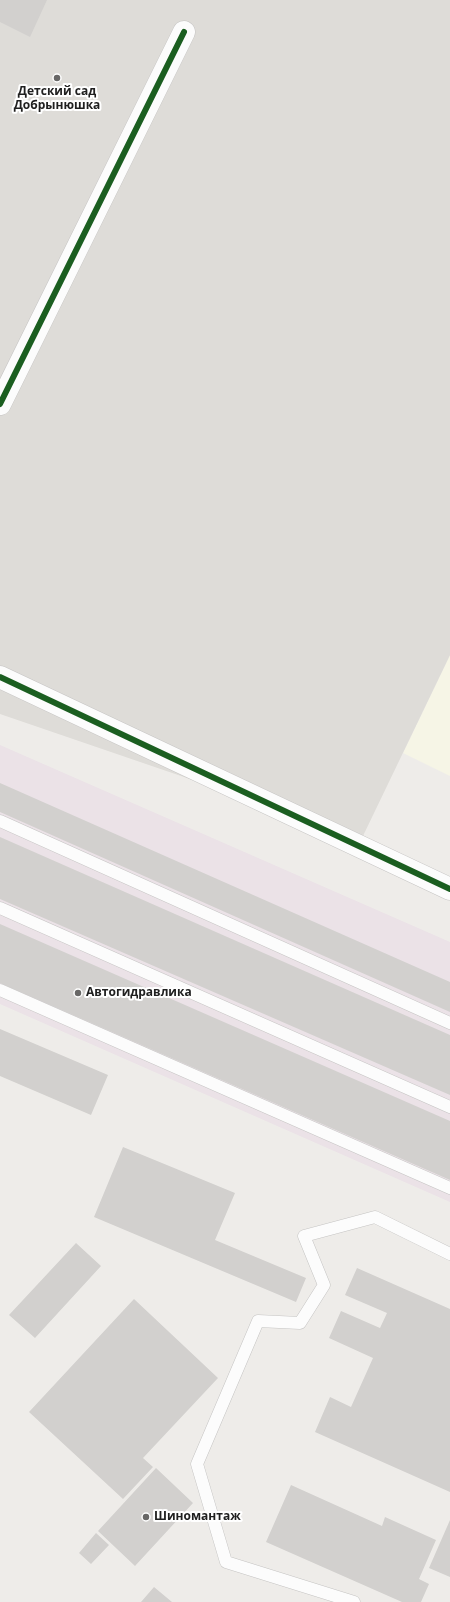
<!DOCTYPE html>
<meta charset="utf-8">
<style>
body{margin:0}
canvas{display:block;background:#eeece9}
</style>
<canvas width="450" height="1602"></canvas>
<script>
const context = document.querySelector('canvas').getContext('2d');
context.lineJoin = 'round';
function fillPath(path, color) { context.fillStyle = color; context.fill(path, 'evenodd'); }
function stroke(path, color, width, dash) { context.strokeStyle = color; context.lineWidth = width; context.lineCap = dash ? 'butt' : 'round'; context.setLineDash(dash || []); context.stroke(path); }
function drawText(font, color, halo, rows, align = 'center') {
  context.font = font + ' "Open Sans",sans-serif'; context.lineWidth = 4; context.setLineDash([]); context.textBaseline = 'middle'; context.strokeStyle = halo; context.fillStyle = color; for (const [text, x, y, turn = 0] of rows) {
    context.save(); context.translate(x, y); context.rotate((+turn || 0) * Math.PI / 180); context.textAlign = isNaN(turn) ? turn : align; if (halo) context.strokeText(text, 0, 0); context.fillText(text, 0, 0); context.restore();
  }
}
fillPath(new Path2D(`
 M0,745L450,942V1202L0,1004Z`), '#ebe2e7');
fillPath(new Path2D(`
 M450,655V776L403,753Z`), '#f6f5e6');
fillPath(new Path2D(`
 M0,0H450V655L362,838L0,714Z`), '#dedcd8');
fillPath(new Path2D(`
 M0,0H47L30,37L0,22Z
 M0,783L450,982V1012L0,812Z
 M0,837L450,1035V1095L0,899Z
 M0,924L450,1121V1180L0,983Z
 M0,1029L108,1075L91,1115L0,1076Z
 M123,1147L235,1193L215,1240L306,1278L296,1302L94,1217Z
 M76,1243L101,1266L35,1338L9,1315Z
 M357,1268L450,1309V1492L315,1432L330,1397L351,1407L373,1358L329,1338L341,1311L380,1328L387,1313L345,1295Z
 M134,1299L218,1378L143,1458L153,1467L123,1499L29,1412Z
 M156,1468L193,1503L135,1566L98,1531Z
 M291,1485L382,1526L385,1517L436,1540L419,1579L429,1584L421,1602H402L266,1542Z
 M450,1520V1577L429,1568Z
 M96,1533L109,1545L91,1564L79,1553Z
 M154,1587L172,1602H141Z`), '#d2d0ce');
const service = new Path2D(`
 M0,821L450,1023
 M0,908L450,1107
 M0,990L450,1188
 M354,1602L226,1562L197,1464L258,1321L300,1323L324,1285L304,1236L375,1217L450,1254`);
const minor = new Path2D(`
 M0,404L184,32
 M0,677L450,889`);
stroke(service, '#c5c4c3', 13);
stroke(minor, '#c5c4c3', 23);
stroke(service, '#fcfcfc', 12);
stroke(minor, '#fcfcfc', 22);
stroke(new Path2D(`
 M0,404L184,32
 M0,677L450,889`), '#1b5e20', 6);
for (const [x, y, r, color] of [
 [57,78,4,"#686766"],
 [78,993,4,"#686766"],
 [146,1517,4,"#686766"]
]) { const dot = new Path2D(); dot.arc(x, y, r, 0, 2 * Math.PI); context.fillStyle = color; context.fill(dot); stroke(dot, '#fff', 1.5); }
drawText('bold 12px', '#202020', '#fff', [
 ["Детский сад",57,92,"center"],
 ["Добрынюшка",57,106,"center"],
 ["Автогидравлика",86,993],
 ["Шиномантаж",154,1517]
], 'left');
</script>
